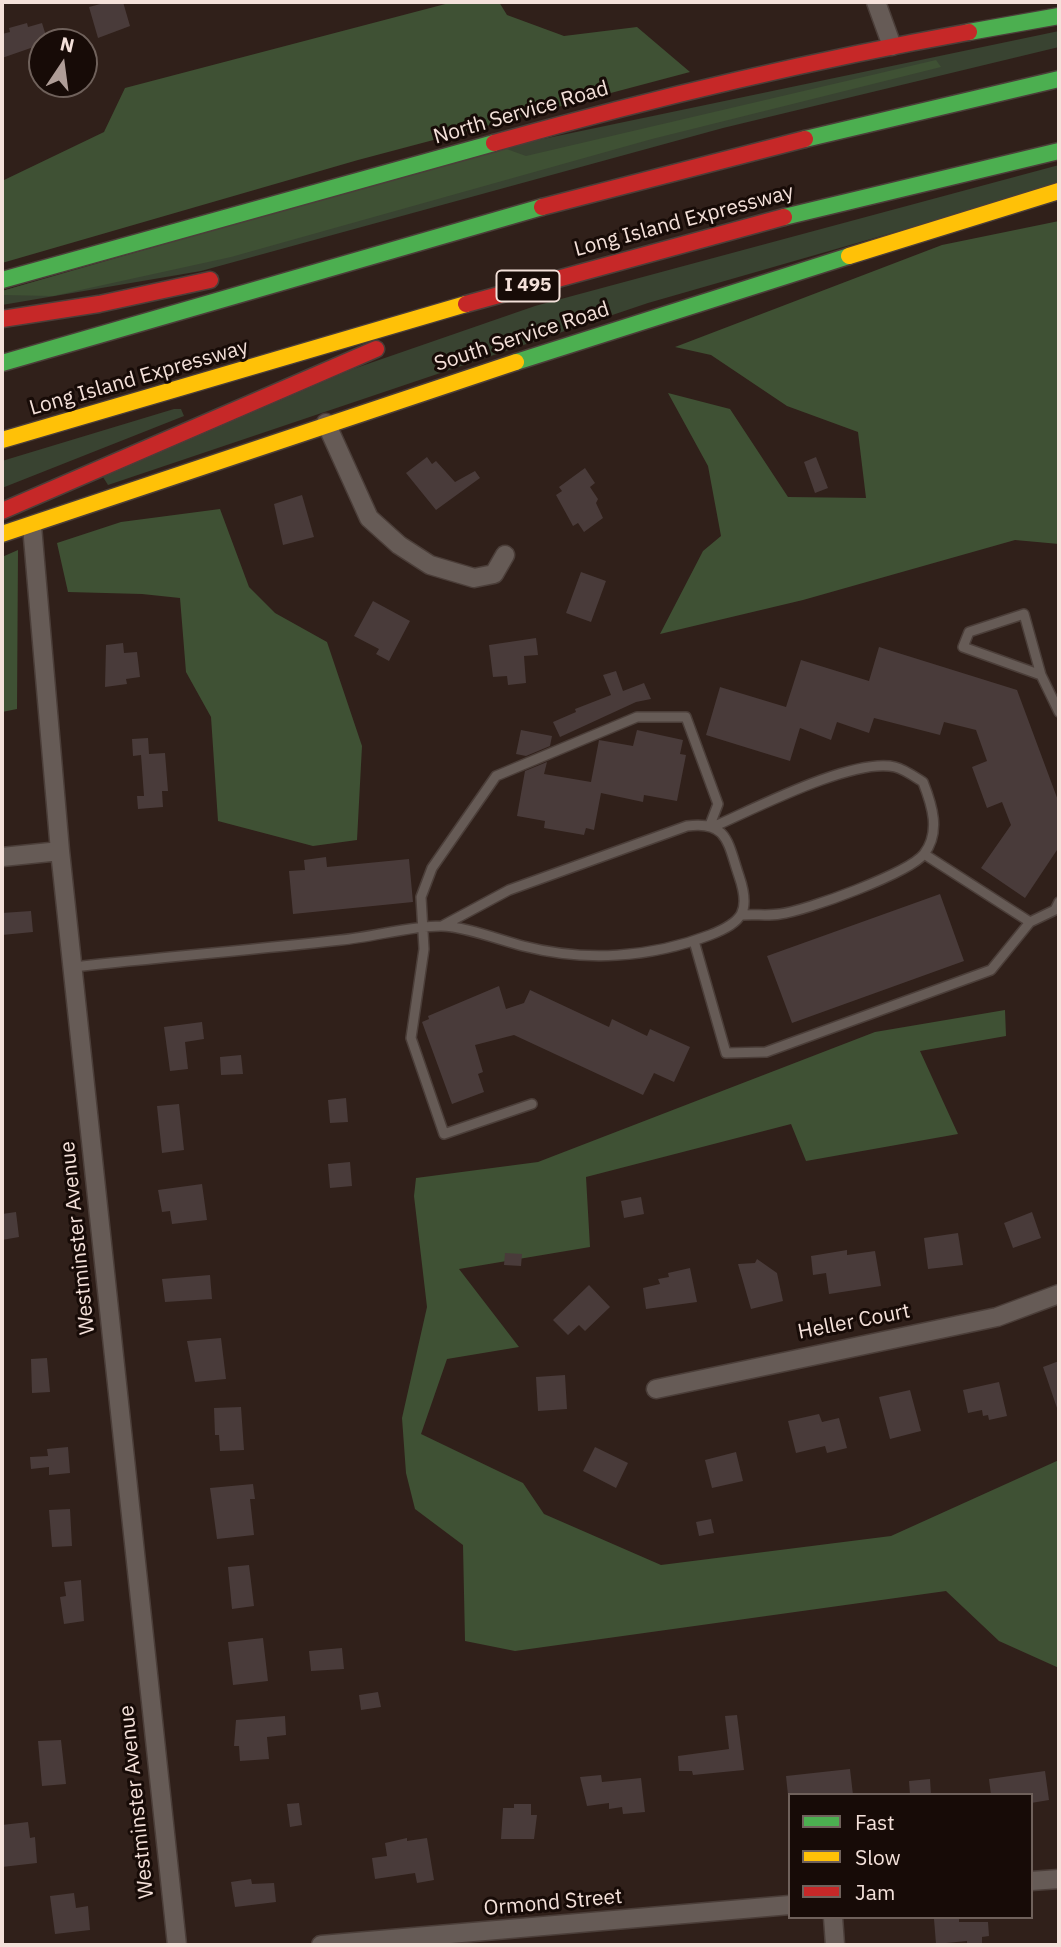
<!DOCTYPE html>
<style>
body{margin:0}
#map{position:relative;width:1061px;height:1947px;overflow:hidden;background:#30201a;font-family:"IBM Plex Sans",sans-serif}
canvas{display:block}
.frame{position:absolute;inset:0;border:4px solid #f4e1da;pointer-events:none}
.legend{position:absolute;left:788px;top:1793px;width:245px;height:126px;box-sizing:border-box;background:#170b07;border:2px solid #6f615b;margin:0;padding:9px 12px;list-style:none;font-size:21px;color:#f4e1da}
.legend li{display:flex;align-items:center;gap:14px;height:35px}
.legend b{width:35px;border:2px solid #6f615b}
.north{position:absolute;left:28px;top:28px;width:70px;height:70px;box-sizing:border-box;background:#170b07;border:2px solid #6f615b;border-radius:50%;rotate:13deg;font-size:19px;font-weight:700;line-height:28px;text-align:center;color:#f4e1da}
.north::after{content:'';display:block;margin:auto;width:24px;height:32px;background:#af9d97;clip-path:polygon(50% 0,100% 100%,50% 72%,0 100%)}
</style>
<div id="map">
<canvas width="1061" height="1947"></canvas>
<div class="frame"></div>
<ul class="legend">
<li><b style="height:9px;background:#4caf50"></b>Fast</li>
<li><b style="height:9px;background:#ffc107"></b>Slow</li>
<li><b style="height:9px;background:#c62828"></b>Jam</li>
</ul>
<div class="north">N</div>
</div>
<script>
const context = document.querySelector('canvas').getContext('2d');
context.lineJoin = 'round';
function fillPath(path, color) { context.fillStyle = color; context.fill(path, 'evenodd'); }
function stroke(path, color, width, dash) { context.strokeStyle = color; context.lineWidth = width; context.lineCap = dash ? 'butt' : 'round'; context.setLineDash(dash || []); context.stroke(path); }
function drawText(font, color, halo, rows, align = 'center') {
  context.font = font + ' "IBM Plex Sans",sans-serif'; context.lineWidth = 6; context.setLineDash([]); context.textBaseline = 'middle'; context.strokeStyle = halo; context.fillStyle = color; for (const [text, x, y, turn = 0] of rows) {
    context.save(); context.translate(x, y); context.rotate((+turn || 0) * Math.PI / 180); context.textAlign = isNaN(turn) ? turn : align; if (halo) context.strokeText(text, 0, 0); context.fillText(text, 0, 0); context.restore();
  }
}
fillPath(new Path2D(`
 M1059,31V47L723,128L201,271L2,305V291L495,149Z
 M1059,165V185L648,303L108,485L103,477L353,369L535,306Z
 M174,409H181L184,416L2,488V461Z`), '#394331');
fillPath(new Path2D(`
 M453,2H499L507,15L564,36L637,27L690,72L358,160L2,263V181L104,132L125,88Z
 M936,60L941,67L652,139L231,257L53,296L2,295V291L501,147L526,156Z
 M1059,221V544L1015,540L803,600L660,634L703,551L721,536L708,466L668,393L730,409L788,497L866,498L858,432L787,406L711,355L675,347L942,245Z
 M220,509L249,587L275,613L327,642L362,746L357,840L313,846L218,821L211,717L186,672L180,598L142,594L68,592L57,543L121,522Z
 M18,550L17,709L2,712V557Z
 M1005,1010L1006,1036L920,1051L958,1134L806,1161L791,1124L586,1177L590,1247L459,1269L519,1347L447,1359L421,1434L523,1483L544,1514L661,1565L891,1536L1059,1460V1668L999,1641L946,1591L515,1651L465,1641L463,1545L415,1509L406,1473L402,1418L427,1307L414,1196L416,1178L538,1162L875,1032Z`), '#3f5134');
fillPath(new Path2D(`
 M108,2H123L130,26L98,38L89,7Z
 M27,23L28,27L42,23L48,42L2,58V34L10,32L9,28Z
 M427,457L432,464L436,461L455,482L475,471L480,478L436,510L406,473Z
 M816,457L828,488L815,493L804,462Z
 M585,468L595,483L590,487L598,499L596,503L603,518L584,532L578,523L573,526L556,495L562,491L559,487Z
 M302,495L314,537L283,545L274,504Z
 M581,572L606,581L591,622L566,613Z
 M373,601L410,621L389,661L376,654L379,649L354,636Z
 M536,638L538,655L524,656L526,683L508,685L507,676L493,677L489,645Z
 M123,643L124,653L137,652L140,677L126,679L127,684L105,687L106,645Z
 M879,647L1017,690L1059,803V847L1025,898L981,868L1011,825L1002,802L987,808L972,767L987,761L976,730L944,722L940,735L874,718L869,733L837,722L831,740L800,728L790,761L706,735L720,687L786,707L801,660L869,681Z
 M616,671L623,691L644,683L651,699L636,702L560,737L553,722L576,712L575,709L611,695L603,675Z
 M521,730L552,736L550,746L526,756L516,754Z
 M637,730L683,740L680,754L686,755L677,801L644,795L643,802L601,793L594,830L586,828L584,835L544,828L545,821L517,816L525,771L547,762L544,774L591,782L599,740L633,746Z
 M148,738L149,754L165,753L168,791H162L163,807L138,809L137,796H144L141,755L133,756L132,739Z
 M326,857L327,867L409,859L413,902L293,914L289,871L305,870L304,860Z
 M940,894L964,961L792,1023L767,956Z
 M31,911L33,932L2,935V913Z
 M499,986L506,1009L524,1003L530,990L609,1027L612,1019L647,1036L650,1029L690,1047L674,1082L654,1073L643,1095L514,1035L475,1045L483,1072L478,1074L484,1092L452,1104L422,1022L429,1019L428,1016Z
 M202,1022L204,1039L185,1042L188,1069L170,1071L164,1027Z
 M241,1055L243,1074L221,1075L220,1057Z
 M346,1098L348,1122L330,1123L328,1100Z
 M179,1104L184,1150L162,1153L157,1106Z
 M350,1162L352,1186L330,1188L328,1164Z
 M202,1184L207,1220L172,1224L170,1211L162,1212L158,1190Z
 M641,1197L644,1214L624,1218L621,1201Z
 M16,1212L19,1237L2,1240V1214Z
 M1032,1212L1041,1238L1013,1248L1004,1223Z
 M958,1233L963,1265L928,1269L924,1238Z
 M847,1250V1255L875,1251L881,1286L829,1294L826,1273L813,1275L811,1256Z
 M505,1253L522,1254L521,1266L504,1265Z
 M757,1259L777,1273L783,1301L751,1309L738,1264L755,1263Z
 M690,1268L697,1302L646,1309L643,1288L660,1284L658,1279L669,1277L668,1273Z
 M210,1275L212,1299L165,1302L162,1279Z
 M589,1285L610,1307L585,1331L579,1325L568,1335L553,1320Z
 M221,1338L226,1379L195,1382L187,1341Z
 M47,1358L50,1392L32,1393L31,1359Z
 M1059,1361V1407L1057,1408L1043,1367Z
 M565,1375L567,1409L538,1411L536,1377Z
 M999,1382L1007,1416L989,1420L988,1415L983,1416L982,1410L968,1413L963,1390Z
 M910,1390L921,1431L890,1439L879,1397Z
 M241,1407L244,1450L220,1451L219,1435H215L214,1408Z
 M819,1414L822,1422L839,1418L847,1448L827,1453L825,1446L796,1453L788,1421Z
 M68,1447L70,1473L49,1475V1467L31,1469L30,1457L48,1456L47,1449Z
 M595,1447L628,1463L616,1488L583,1471Z
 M736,1452L743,1481L712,1488L705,1460Z
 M253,1484L255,1499H250L254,1535L217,1539L210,1488Z
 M70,1509L72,1546L52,1547L49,1510Z
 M711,1519L714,1533L699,1536L696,1522Z
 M249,1565L254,1606L232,1609L228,1567Z
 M81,1580L84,1621L64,1624L60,1597L66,1596L64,1582Z
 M263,1638L268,1681L233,1685L228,1642Z
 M342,1648L344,1669L311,1671L309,1651Z
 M378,1692L381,1707L361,1710L359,1695Z
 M737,1715L744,1770L693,1775L692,1771H679L678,1756L729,1749L725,1716Z
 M285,1716L286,1735L267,1737L269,1759L240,1761L239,1746H234L236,1720Z
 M61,1740L66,1784L42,1786L38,1741Z
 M850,1769L853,1795H788L786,1776Z
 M1045,1771L1049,1800L1031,1803V1795H991L989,1779Z
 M601,1775L602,1782L641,1778L645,1812L623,1814L622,1807L609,1809V1803L587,1806L580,1777Z
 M930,1779L931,1795H910L909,1781Z
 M299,1803L302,1825L290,1827L287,1804Z
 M514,1804H531V1815H537L534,1839H501L503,1808H514Z
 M28,1822L30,1838L35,1837L37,1863L2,1867V1825Z
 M407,1838V1841L427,1838L434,1880L417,1883L415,1873L375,1879L372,1858L387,1856L385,1843Z
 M251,1879L252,1884L274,1883L276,1902L235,1907L231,1882Z
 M74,1893L76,1908L88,1906L90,1930L55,1934L50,1896Z
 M959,1917V1922H988L989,1936L982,1937V1945H967V1941L936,1944L934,1919Z`), '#493b3a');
const lane = new Path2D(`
 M1041,675L963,647L969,632L1024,614L1041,675L1059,712
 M715,826C754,809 854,757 895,767C904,769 915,777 923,782C932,805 941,832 924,854C909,873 806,911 780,914C768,916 755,914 743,915
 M924,854L1030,922L1055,910L1059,902
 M694,941L726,1053L766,1052L991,970L1030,922
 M73,967C162,957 252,950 341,940C373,937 410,926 441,926C463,926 500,940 523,946C585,962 650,958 710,935C743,922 751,911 739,876C728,844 728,820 687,826L509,890L442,926
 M532,1104L444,1134L411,1038L424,949L421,897L432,868L496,776L637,717H686L718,804L710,825`);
const street = new Path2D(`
 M876,2L892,46
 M326,423L369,518L399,545L430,565L474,578L494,574L505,555
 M32,526L60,851L177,1945
 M2,857L60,851
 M656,1389L997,1317L1059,1294
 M1031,1881L1059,1879
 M833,1917L835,1945
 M321,1945L790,1905`);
const fast = new Path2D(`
 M969,32L1059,16
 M805,139L1059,79
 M784,217L1059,151
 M2,280L494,143
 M516,362L849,256
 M2,363L542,207`);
const slow = new Path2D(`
 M849,256L1059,191
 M2,440L466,304
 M2,534L516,362`);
const jam = new Path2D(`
 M494,143C650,99 808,61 969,32
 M542,207L805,139
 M466,304L784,217
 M2,319L99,304L210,280
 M2,511L376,349`);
stroke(lane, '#4b3e39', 12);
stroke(street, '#4b3e39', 21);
stroke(fast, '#4b3e39', 19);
stroke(slow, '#4b3e39', 19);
stroke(jam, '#4b3e39', 19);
stroke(lane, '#665b56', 9);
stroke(street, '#665b56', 18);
stroke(fast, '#4caf50', 16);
stroke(slow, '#ffc107', 16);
stroke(jam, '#c62828', 16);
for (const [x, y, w] of [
 [528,286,63]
]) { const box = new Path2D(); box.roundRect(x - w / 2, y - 15.5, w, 31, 5); context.fillStyle = '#170b07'; context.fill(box); stroke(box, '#f4e1da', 2); }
drawText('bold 19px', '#f4e1da', null, [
 ["I 495",528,286]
]);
drawText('21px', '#f4e1da', '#170b07', [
 ["North Service Road",521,113,-16],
 ["Long Island Expressway",684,221,-15],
 ["South Service Road",522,337,-18],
 ["Long Island Expressway",139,378,-16],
 ["Westminster Avenue",78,1238,-96],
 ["Heller Court",854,1322,-11],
 ["Westminster Avenue",137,1802,-96],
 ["Ormond Street",553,1903,-5]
]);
</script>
